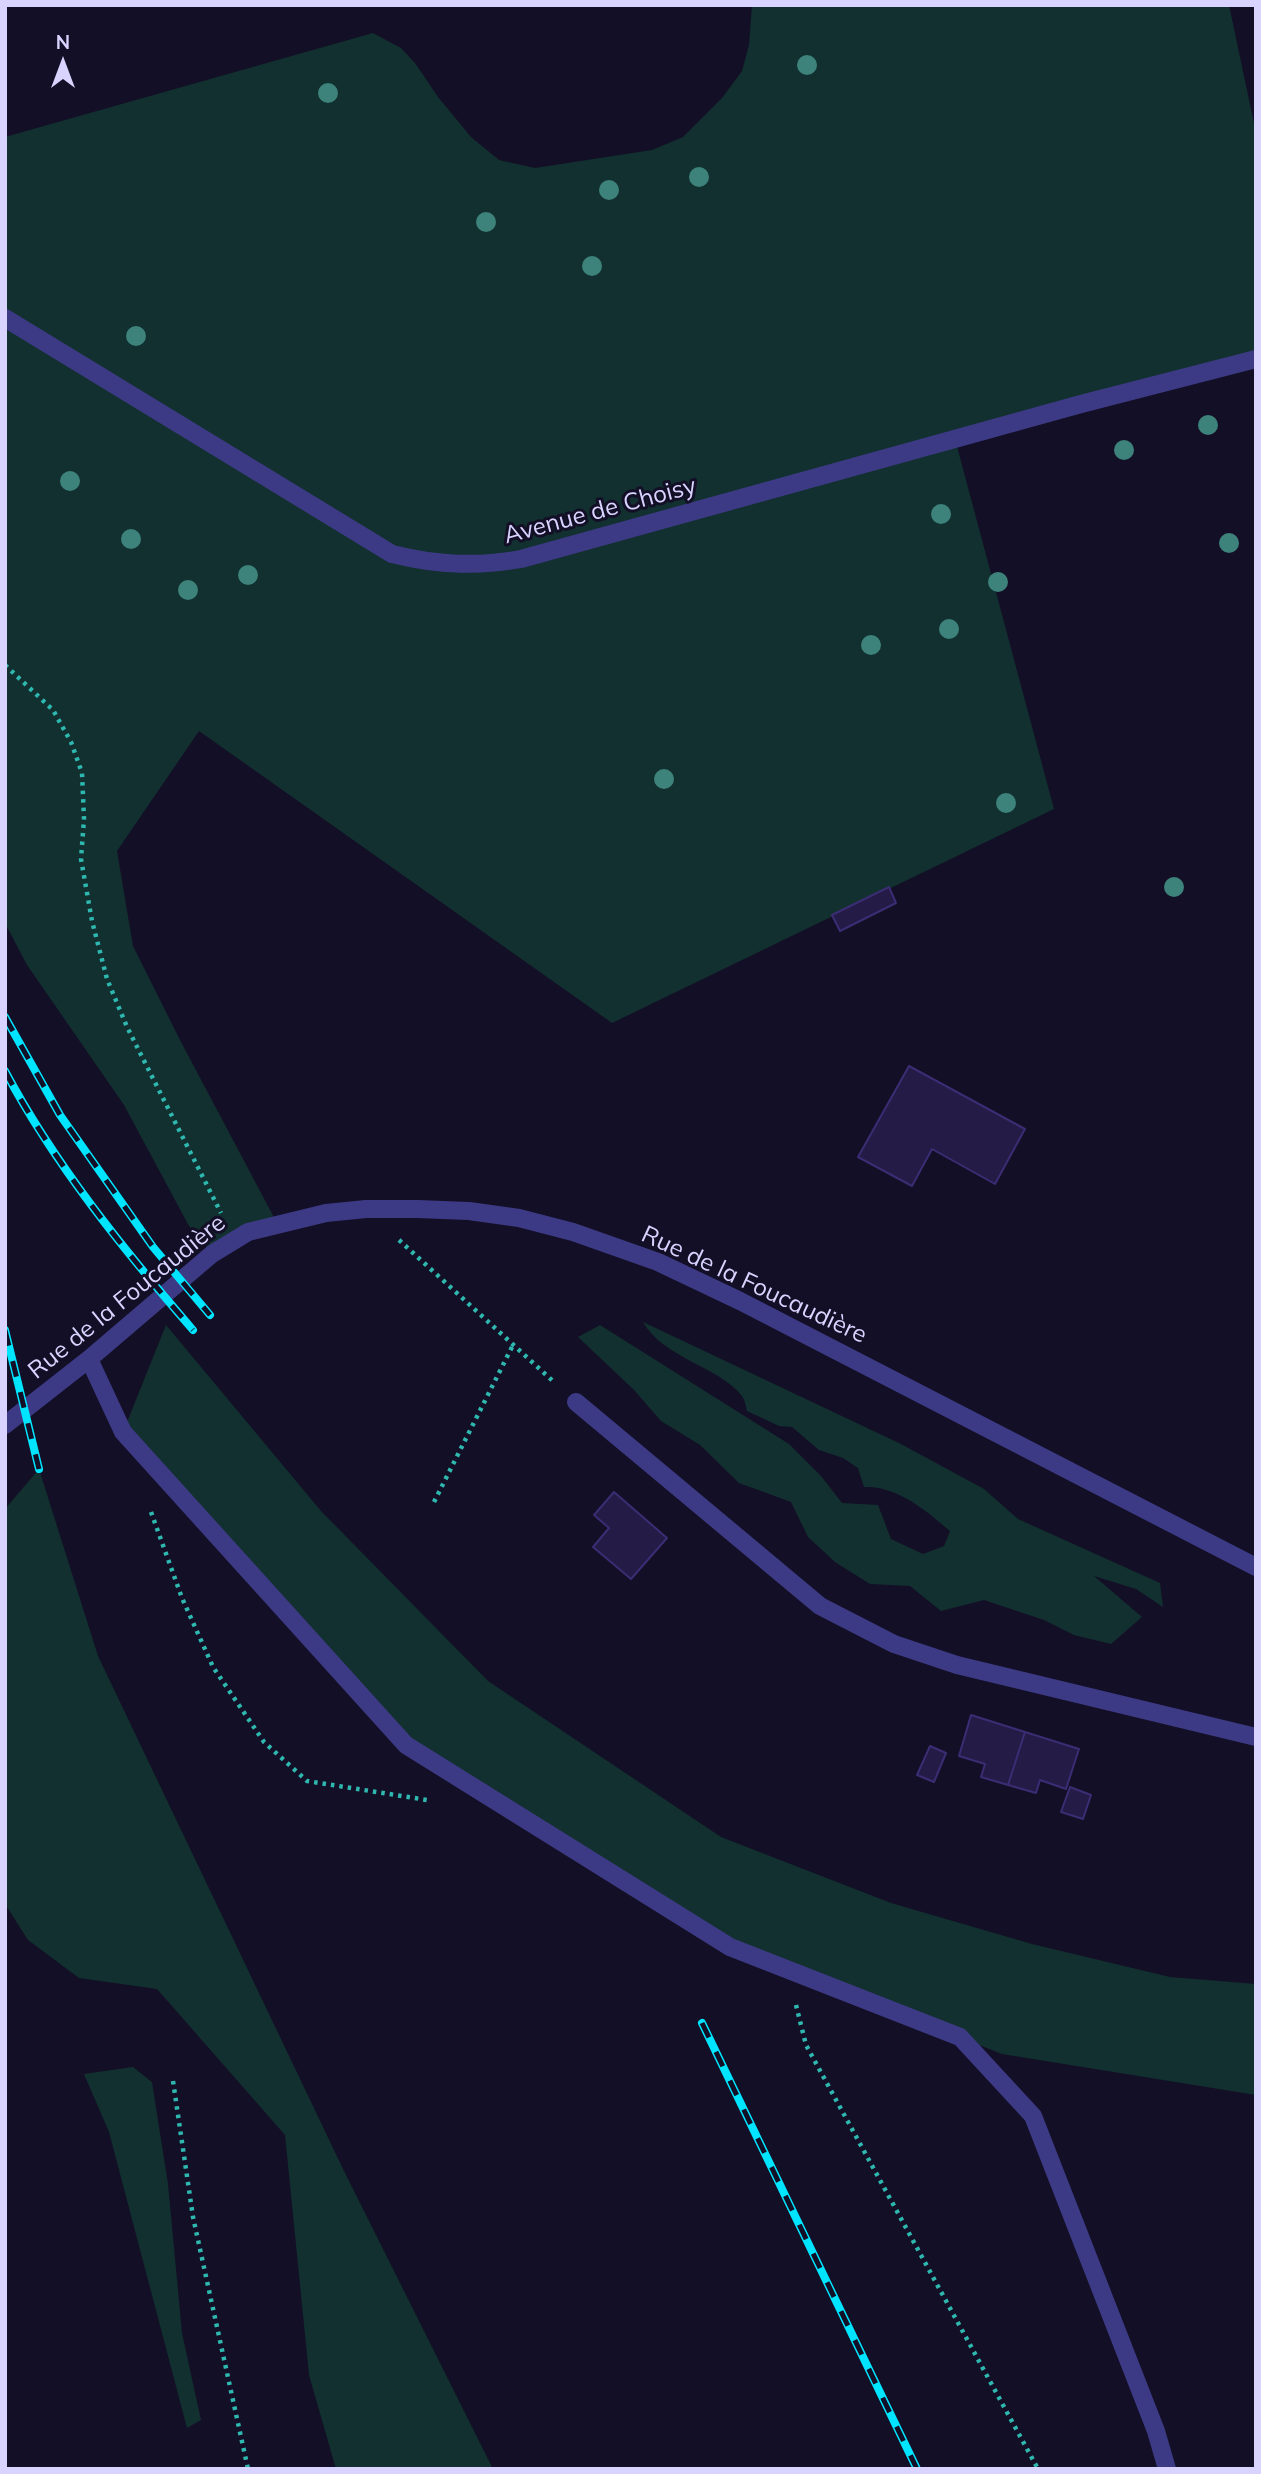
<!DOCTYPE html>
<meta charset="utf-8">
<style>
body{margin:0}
#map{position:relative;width:1261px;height:2474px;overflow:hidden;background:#130f26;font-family:Mulish,sans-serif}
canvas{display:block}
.frame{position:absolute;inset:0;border:7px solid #d9d4ff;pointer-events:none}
.north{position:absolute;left:28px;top:28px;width:70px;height:70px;-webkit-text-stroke:5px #130f26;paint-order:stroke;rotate:0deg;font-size:19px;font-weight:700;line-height:28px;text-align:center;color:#d9d4ff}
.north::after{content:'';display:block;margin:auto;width:24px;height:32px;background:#d9d4ff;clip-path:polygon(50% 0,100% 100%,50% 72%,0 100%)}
</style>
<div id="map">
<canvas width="1261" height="2474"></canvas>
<div class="frame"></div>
<div class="north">N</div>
</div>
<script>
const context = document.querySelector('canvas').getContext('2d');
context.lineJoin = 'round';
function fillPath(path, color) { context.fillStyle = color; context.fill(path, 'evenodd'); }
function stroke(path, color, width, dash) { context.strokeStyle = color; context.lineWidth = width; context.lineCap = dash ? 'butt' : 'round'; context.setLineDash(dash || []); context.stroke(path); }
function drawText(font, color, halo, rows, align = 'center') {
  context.font = font + ' Mulish,sans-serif'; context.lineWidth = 6; context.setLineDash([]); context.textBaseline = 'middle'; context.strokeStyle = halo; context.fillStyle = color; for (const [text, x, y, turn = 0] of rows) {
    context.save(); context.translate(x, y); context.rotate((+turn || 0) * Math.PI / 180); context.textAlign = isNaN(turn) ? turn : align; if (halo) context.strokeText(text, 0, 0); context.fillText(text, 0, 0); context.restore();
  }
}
fillPath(new Path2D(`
 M752,5H1229L1256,133V359L955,439L1054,809L612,1023L199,731L117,851L133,946L181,1042L277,1223L212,1254L189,1226L124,1105L27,965L5,923V137L373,33L401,48L415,63L438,97L471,137L499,160L535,168L652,150L683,137L722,98L742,71L749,45Z
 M643,1322L901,1444L984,1489L1018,1519L1160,1583L1163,1607L1136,1589L1094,1576L1142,1617L1111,1644L1074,1635L1044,1620L984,1600L941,1611L910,1586L870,1584L835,1562L808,1537L791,1502L739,1483L700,1445L661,1421L634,1390L578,1337L600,1325L789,1444L821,1476L842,1503L878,1505L891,1539L923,1554L944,1546L950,1531C927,1511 896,1485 864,1487L858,1468L843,1458L819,1450L792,1427L779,1426L747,1411C746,1407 745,1400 742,1396C720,1367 663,1358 643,1322Z
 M166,1325L321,1511L488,1681L721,1837L891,1903L1032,1944L1170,1977L1256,1984V2095L1002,2054L730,1947L406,1745L123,1432Z
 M39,1469L98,1656L344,2171L493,2469H336L309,2375L285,2135L157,1989L79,1978L28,1940L5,1904V1509Z
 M133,2067L152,2082L168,2184L182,2333L201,2420L187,2428L109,2132L84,2074Z`), '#12302f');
const building = new Path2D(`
 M889,887L896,903L840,931L832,915Z
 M909,1066L1025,1129L995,1184L932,1149L912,1186L858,1157Z
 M614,1492L667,1538L631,1579L593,1547L609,1528L594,1515Z
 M971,1715L1025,1732L1008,1785L981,1777L985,1764L959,1756Z
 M1025,1732L1079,1749L1066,1789L1040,1780L1036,1793L1008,1785Z
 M930,1746L946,1753L934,1782L917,1775Z
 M1070,1787L1091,1795L1083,1819L1061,1812Z`);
fillPath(building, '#241b47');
stroke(building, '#3b2d73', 2);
stroke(new Path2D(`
 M5,665L53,710L71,742L82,773L84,819L81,859L92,921L107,979L127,1027L221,1213
 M399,1240L555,1383
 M434,1502L513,1345
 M151,1512L182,1598L213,1667L264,1742L307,1781L427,1800
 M796,2005L806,2045L1038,2469
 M173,2081L193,2217L248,2469`), '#2fb8b0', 4.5, [3.5, 5]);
stroke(new Path2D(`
 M5,318L392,554C437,565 476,567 521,559L1081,404L1256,359
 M89,1359L123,1432L406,1745L730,1947L960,2037L1033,2116L1156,2431L1167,2469
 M576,1402L820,1606L894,1644L957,1665L1256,1737
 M5,1425L89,1359L212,1254L248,1232L326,1213L366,1209H417L469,1211L519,1218L573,1232L658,1262L740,1301L1256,1567`), '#3d3a85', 18);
const rail = new Path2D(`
 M5,1017L60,1115L153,1247L210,1315
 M5,1071C55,1165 124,1250 193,1330
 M5,1330L39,1469
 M702,2023L917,2469`);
stroke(rail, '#00e5ff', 8);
stroke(rail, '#130f26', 5, [16]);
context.fillStyle = '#3d827b';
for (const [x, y] of [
 [807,65],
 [328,93],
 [699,177],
 [609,190],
 [486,222],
 [592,266],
 [136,336],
 [1208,425],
 [1124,450],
 [70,481],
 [941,514],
 [131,539],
 [1229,543],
 [248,575],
 [998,582],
 [188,590],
 [949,629],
 [871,645],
 [664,779],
 [1006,803],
 [1174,887]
]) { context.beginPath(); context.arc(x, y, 10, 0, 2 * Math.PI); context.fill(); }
drawText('24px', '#d9d4ff', '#130f26', [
 ["Avenue de Choisy",600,511,-15],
 ["Rue de la Foucaudière",754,1285,25],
 ["Rue de la Foucaudière",127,1297,-39]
]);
</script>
